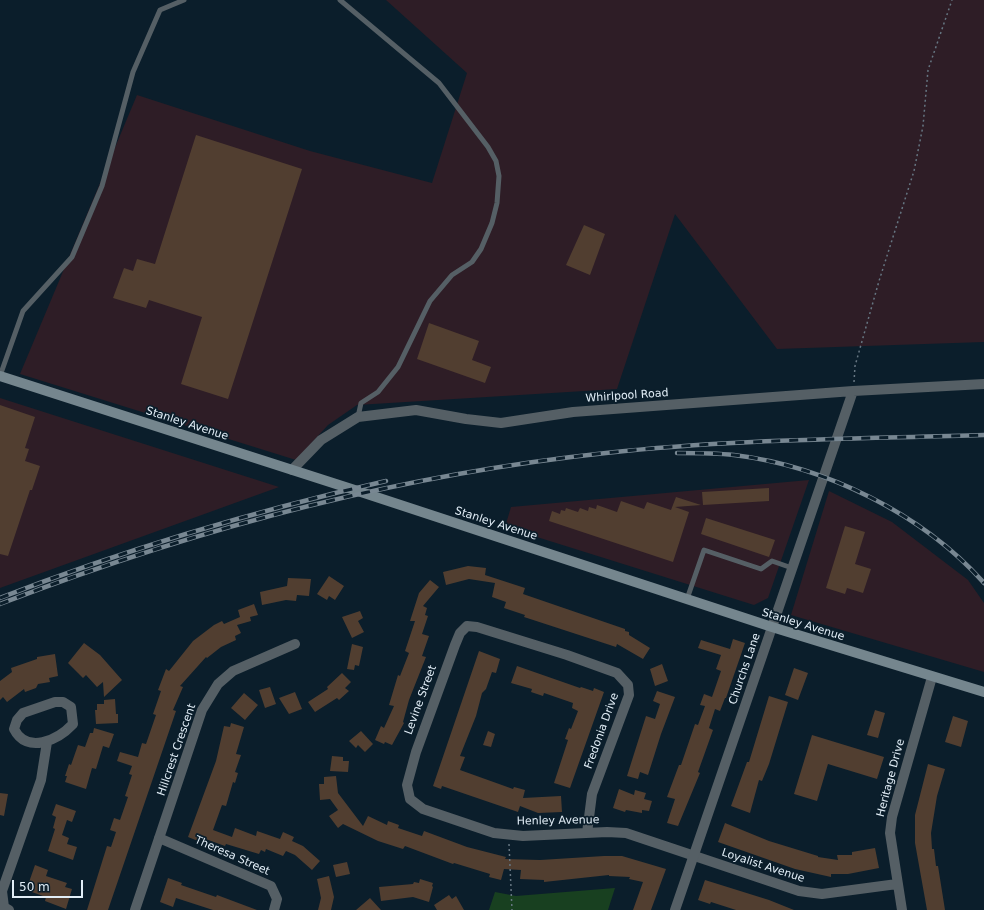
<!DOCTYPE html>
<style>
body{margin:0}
#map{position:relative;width:984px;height:910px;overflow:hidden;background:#0b1e2b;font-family:"DejaVu Sans",sans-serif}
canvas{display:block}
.scale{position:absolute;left:12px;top:880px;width:71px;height:18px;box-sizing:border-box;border:2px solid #e2eef7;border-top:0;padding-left:5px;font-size:12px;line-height:14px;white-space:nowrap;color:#e2eef7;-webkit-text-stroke:3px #0b1e2b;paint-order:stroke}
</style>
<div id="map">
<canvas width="984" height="910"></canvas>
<div class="scale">50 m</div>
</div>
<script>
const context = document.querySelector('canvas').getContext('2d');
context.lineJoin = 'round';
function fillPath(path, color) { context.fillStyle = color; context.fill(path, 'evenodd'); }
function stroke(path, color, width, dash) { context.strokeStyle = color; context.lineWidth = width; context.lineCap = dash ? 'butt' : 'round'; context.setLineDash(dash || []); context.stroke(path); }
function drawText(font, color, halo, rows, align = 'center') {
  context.font = font + ' "DejaVu Sans",sans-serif'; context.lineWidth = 3.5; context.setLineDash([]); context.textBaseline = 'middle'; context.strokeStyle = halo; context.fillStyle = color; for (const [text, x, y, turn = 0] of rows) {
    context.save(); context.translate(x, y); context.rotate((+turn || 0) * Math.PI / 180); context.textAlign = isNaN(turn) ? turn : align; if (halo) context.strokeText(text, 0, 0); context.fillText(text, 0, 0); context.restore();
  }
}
fillPath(new Path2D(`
 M386,0H984V342L777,349L675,214L617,389L357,405L328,425L296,460L20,374L137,95L310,151L432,183L467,73Z
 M0,398L279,487L0,588Z
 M809,480L768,598L754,605L505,527L511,507Z
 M829,491L892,522L968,580L984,603V672L791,615Z`), '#2e1d26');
fillPath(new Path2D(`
 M615,888L608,910H489L495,892L516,896Z`), '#184020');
fillPath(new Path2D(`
 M196,135L302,169L228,399L181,384L202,317L149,300L146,308L113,298L124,268L133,271L137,259L155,264Z
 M584,225L605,234L590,275L566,265Z
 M429,323L479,341L472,360L491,367L485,383L417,359Z
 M0,405L35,417L25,448L29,449L25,461L40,466L32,490H30L8,556L0,554Z
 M769,488V501L703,505L702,492Z
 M676,497L701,505L675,507L689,512L673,562L549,521L552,511L560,514L561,510L565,511L566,508L578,512L580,508L588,511L589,507L596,509L597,505L617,512L621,501L644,509L647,502L671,510Z
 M706,518L775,540L769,557L701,534Z
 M845,526L865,532L855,564L871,569L863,593L847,588L845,594L826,588Z
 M468,566L486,568L485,575L525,588L523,594L625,629V631L629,632V635L650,648L643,659L617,644L616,647L524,617L525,615L504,608L506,602L492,597L495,583L469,579L446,585L443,572Z
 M329,576L344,586L335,600L329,596L327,600L317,594Z
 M288,578L311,579L309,596L297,595L296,601L286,600L262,605L260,592L287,586Z
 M430,580L439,587L423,606L427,608L425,615L428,616L422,634L429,636L422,656L426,657L409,700L403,722L404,723L392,745L385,742L384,744L375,740L381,726L384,728L394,706L389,705L398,675L400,676L409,653L405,651L415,621H410L419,593Z
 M254,604L258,615L250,617L251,621L237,625L241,633L235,636L236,640L221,647L207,658L206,657L180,686L183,687L173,710L176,711L108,910H87L107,846L111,847L116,832L110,830L114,818L120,820L128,797L125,796L132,775L129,774L132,766L117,761L120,752L138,757L142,743L146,744L156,715L153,714L161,691L158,690L166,669L169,671L193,641L214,625L222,621L224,624L240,617L238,610Z
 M360,611L363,618L358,621L364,632L352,638L342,617Z
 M733,639L745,643L726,698H725L720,711L715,709L709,728L713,730L698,772L700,773L678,826L667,823L675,799L667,797L679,765H681L695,724L698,725L705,706L700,705L704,694L712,697L721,671L716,669L721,655L698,648L701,640L730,649Z
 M84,643L100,655L122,680L104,697L103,682L97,687L86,675L83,678L68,663Z
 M352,644L363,647L359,666L355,665L354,670L347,669Z
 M479,651L500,659L496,673L492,672L486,689L482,693L476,716L460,756L465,757L460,770L513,789L514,787L525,790L523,798L561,796L562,812L538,813L520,806L518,812L442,786L441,789L433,786Z
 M55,654L58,676L49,678L50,682L38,684L36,688L25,692L24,689L7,702L3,697L0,700V681L12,672L11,668L37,659V657Z
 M662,664L668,681L655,686L650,669Z
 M517,666L580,688L581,687L593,691L594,688L604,692L570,788L554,783L568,740L565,739L569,728L571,729L578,711L572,708L573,703L544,693L543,696L531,692L532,689L511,683Z
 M794,668L808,673L798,700L785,695Z
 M342,673L351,682L345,688L349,691L339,700L337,698L315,712L308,702L328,689L327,687Z
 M270,687L276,704L265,708L259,690Z
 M657,691L675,697L661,734L648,775L640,772L638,779L627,776L646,716L655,719L660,704L653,701Z
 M295,692L302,709L289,714L279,698Z
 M244,693L258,705L245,720L231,708Z
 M769,696L788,702L769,764L762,781L759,780L750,813L731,806L747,762H749Z
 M115,699L116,714H118V723L96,724L95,710H97V704H104V700Z
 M875,710L885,713L878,738L867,735Z
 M953,716L968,721L961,747L945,742Z
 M231,723L244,727L236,754L241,755L235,772L238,773L235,783L233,782L226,806L222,805L213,830L232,837L235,828L256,836L257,831L280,839L283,832L294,837L292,841L303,846L320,861L312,870L295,855L286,851L283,856L266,849L265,852L261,850L259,854L226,844L225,846L200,837L198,841L188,837L216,761L224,726L230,727Z
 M94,728L114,734L109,748L103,746L96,769L92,768L86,789L65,782L67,776H65L69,764L71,765L78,745L85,747L90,733H93Z
 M361,731L373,744L365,752L358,745L356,748L349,741Z
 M488,731L495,734L491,747L483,745Z
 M812,735L884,757L877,779L828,764L817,801L794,794Z
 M332,756L343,757V761H349L348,772L330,771Z
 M928,764L945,769L937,796L931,833L932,849H934L936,866H938L945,910H927L915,843V815Z
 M336,776L338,793L363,826L368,816L387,825L388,821L399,825L398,828L422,836L424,831L467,847L506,857L505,859L540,860L604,856H622L666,869L651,910H633L643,882L629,879L630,877L609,876V875L544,882V880L520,879L521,870L504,869L501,880L489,877L490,874L454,863L453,864L405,846L403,849L378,841L343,824L338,828L329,816L338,810L330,799L320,800L319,784H324V777Z
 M619,789L634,795L635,790L646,793L644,799L652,801L649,811L642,810V813L626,810L625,812L613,808Z
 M0,793L8,794L4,816L0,815Z
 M56,804L76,811L72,822L67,820L62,835L69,838L67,844L77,847L73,860L48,851L55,829L53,828L56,817L52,815Z
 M725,823L769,841L818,856V857L838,860L837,855H852V852L875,848L879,868L848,874H831V877L795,869L718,842Z
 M347,862L350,874L336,877L333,865Z
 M35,865L48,870L46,876L67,883L65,887L72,889L66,909L45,901L46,897L29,891L31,886L28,885Z
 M329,876L334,897L331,910H318L321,898L317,879Z
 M168,878L182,883L181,885L216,897L217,895L257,910H213L176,898L173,907L160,902Z
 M420,879L433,883L432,886L433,887L429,902L413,897L381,901L379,887L413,884L414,882L419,883Z
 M705,880L769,900L794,910H736L711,902L710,904L698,900Z
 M449,895L452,899L456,896L464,910H437L434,905Z
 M370,898L381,910H356Z`), '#513e30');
stroke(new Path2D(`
 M854,382L855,366L879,281L914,171L923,126L928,70L952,0
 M509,844L512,910`), '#667682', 1.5, [2, 3]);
stroke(new Path2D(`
 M340,0L439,83L488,147L496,161L499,176L497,203L492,223L481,249L472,262L452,275L430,301L398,367L378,392L361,403L358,417
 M0,376L23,311L72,257L102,186L133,72L160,10L184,0
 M687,599L704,550L761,569L772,561L792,568`), '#555f65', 5);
stroke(new Path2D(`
 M55,702H63L71,707L73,724C58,740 27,755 14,729L17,720L23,713Z
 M587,833L592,794L629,695L628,685L617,673L567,655L477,627L467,626L460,633L455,645L416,752L407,785L410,799L423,809L494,833L523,836L607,832L626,833L799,891L822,894L897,884
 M159,838L271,886L277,899L274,910
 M9,910L4,907L2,891L41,780L47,742
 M135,910L202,710L218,684L233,671L295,644
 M902,910L890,833L892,817L932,677`), '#555f65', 10);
stroke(new Path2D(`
 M292,470L321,440L358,417L416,410L466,419L501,423L573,412L853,391L984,384
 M675,910L853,391`), '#555f65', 10);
stroke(new Path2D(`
 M0,376L364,493L772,627L984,692`), '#75868e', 10);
const rail = new Path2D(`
 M677,453C696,453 715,453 734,455C825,466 923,514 984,583
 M0,598C126,549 255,511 386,481
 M0,604C195,529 398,475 606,453C731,439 858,439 984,435`);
stroke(rail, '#788792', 4.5);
stroke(rail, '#0b1e2b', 3, [9]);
drawText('11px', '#e2eef7', '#0b1e2b', [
 ["Whirlpool Road",627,396,-4],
 ["Stanley Avenue",187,424,18],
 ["Stanley Avenue",496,524,18],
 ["Stanley Avenue",803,625,17],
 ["Churchs Lane",745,669,-71],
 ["Levine Street",421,700,-70],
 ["Fredonia Drive",602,731,-70],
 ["Hillcrest Crescent",177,750,-71],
 ["Heritage Drive",891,778,-75],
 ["Henley Avenue",558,821,-1],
 ["Theresa Street",232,856,24],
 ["Loyalist Avenue",763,866,18]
]);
</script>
